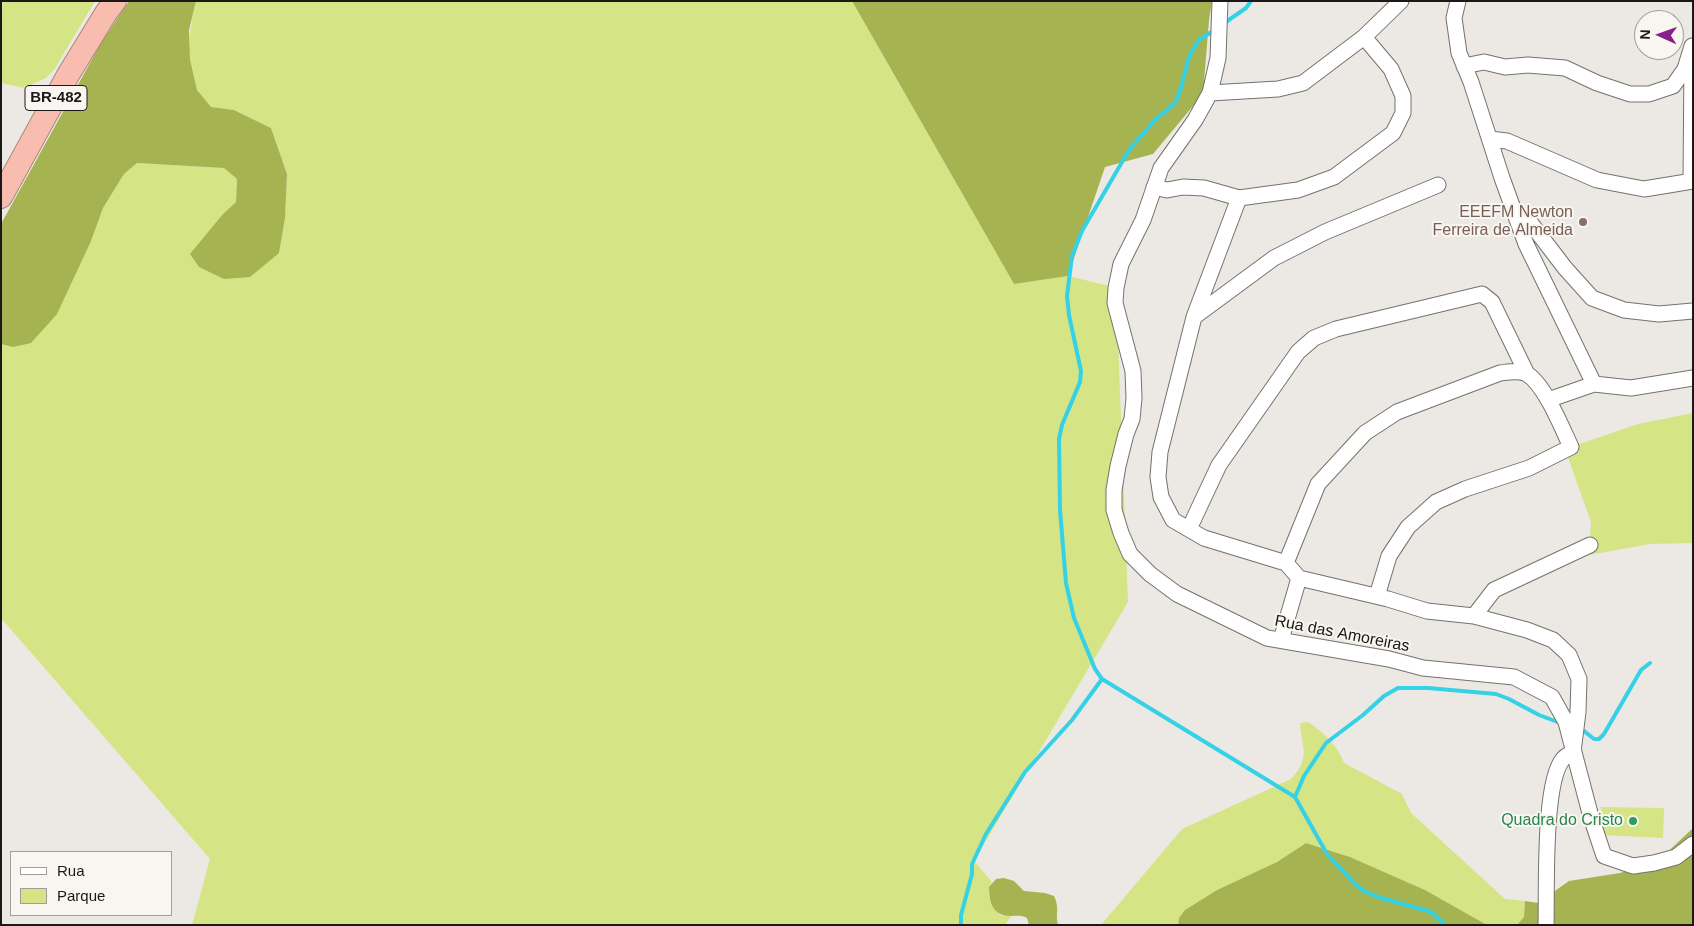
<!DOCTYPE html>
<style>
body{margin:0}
#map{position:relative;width:1694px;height:926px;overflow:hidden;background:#ece8e4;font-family:Arial,sans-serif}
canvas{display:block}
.frame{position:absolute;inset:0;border:2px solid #1a1917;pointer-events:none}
.legend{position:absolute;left:10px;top:851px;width:162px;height:65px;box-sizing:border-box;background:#f9f6f1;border:1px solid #a09e9a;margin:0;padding:6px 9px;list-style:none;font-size:15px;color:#1a1917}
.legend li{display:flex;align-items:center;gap:10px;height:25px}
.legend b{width:25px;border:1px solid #a09e9a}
.north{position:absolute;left:1634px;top:10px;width:50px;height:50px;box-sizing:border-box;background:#f9f6f1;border:1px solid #a09e9a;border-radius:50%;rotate:272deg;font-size:14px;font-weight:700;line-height:20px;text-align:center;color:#1a1917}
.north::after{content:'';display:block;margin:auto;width:18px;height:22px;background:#862189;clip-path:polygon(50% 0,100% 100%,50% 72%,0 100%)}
</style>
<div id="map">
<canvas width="1694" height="926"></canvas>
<div class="frame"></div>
<ul class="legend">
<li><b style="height:6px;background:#fff"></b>Rua</li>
<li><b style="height:14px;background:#d5e585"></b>Parque</li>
</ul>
<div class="north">N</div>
</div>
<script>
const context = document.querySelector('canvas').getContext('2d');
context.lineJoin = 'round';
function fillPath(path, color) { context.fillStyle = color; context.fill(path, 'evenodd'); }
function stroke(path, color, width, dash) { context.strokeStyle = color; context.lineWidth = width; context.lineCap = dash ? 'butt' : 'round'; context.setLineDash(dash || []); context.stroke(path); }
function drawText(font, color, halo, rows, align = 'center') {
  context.font = font + ' Arial,sans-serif'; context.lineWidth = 4; context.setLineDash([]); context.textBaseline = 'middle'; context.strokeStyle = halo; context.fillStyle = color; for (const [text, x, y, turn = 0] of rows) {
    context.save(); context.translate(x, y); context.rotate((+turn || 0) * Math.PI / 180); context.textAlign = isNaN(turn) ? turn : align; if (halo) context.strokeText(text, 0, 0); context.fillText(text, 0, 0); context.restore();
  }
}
fillPath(new Path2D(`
 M1,1H95L54,70L46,78L24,88L1,83Z
 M196,1H852L1014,284L1068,276L1114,287L1117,314L1128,602L974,861L992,882C984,896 992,905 1000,915L1011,916L1005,925H192L210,859L1,618V344L13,347L91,241L103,208L124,174L137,163L224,168L237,179L236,202L223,214L279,253L285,218L287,174L271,128L235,110L211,107C207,102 200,95 197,89C185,61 189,30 196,1Z
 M1693,413V543L1650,544L1589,555L1591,522L1565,449L1638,424Z
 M1308,722C1325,733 1337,745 1344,763L1402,794L1411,813L1505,899L1525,901L1524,917L1517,925H1487L1425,890L1350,857L1306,843L1277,862L1217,890L1185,910L1179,918L1178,925H1101L1182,829L1291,779C1311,757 1302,750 1300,723Z
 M1601,807L1664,808L1663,838L1602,835Z`), '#d5e585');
fillPath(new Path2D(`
 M129,1H196L189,30L190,60L197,90L211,107L234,110L271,128L287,174L285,218L279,253L250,277L224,279L199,267L190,254L223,214L236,202L237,179L224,168L137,163L124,174L103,208L91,241L57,314L31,343L13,347L1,344V224L101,43Z
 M852,1H1212L1209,20L1203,94L1153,154L1105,167L1068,276L1014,284Z
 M1693,828V925H1517L1524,917L1525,901L1538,903L1569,881L1620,873L1658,861Z
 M1306,843L1350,857L1425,890L1487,925H1178L1179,918L1185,910L1217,890L1277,862Z
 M1004,878L1014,881L1024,891L1045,893L1054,896C1060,909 1055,914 1058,925H1029L1027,918C1021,915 1017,916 1011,916C993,916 989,903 989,887L996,879Z`), '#a5b350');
stroke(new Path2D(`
 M1223,24L1246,8L1251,1
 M1216,29L1199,40L1192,51L1188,60L1181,88L1175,103L1154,121L1129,150L1082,231L1072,256L1067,296L1069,315L1081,371L1080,382L1062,425L1059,439L1060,510L1066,583L1074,618L1095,669L1102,679L1295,797L1327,854L1355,884L1364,891L1378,897L1425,910L1431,912L1445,925
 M1579,727L1594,739H1599L1604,734L1641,670L1650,663
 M1295,797L1304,776L1326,743L1363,715L1384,696L1398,688H1428L1496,694L1509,699L1539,715L1563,724
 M961,925V915L972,874V864L986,834L1025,772L1072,720L1102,679`), '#35d1e6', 4);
const minor = new Path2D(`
 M1220,1L1218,58L1210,93L1195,120L1161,168L1143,220L1121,264L1116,288L1115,303L1133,371L1134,398L1132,419L1126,434L1118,466L1114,490V510L1121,533L1130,554L1150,574L1177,594L1267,638L1389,659L1423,668L1514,677L1552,697L1566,722L1591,817L1604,856L1633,866L1654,863L1676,857L1693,844
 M1458,1L1454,18L1459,53L1471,82L1502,178L1526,244L1594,384
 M1464,66L1484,62L1505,67L1528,65L1565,68L1597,83L1630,94H1649L1673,86L1685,69L1692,46
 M1210,93L1278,89L1303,83L1364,37L1401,1
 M1490,139L1507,141L1597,180L1644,189L1693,181
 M1691,181L1692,58
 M1154,187L1167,190L1183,187L1204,188L1239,198L1298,190L1334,177L1393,133L1403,113V96L1391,69L1364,37
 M1239,198L1194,317L1160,452L1158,477L1161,497L1173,520L1204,538L1286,563L1299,578L1388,599L1427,611L1474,616L1527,630L1553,640L1569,655L1579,679L1578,712L1573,752C1570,754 1565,756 1563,759C1543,782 1547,891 1546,925
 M1517,220L1526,217L1565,268L1592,298L1624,310L1659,314L1693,311
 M1194,317L1274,258L1325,232L1438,185
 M1548,400L1594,384L1631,388L1693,378
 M1189,529L1219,465L1298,352L1314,338L1336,329L1482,294L1492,302L1527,374
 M1286,563L1318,484L1365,433L1397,412L1500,373C1509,372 1519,370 1527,374C1545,385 1562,428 1571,447L1529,468L1465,489L1436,502L1408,527L1389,556L1377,596
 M1474,616L1494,590L1590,545
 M1281,640L1299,578`);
const highway = new Path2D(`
 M1,197L68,75L106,13L115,1`);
stroke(minor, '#75726e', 17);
stroke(highway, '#ab847a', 24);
stroke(minor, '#fff', 15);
stroke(highway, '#f9bdaf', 22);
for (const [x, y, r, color] of [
 [1583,222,5,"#8d6e63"],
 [1633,821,5,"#2e9e5b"]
]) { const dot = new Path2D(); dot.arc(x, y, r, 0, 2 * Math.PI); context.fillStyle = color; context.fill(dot); stroke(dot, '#f9f6f1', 2); }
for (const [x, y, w] of [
 [56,98,62]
]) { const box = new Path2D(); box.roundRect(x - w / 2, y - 12.5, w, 25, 4); context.fillStyle = '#f9f6f1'; context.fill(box); stroke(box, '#1a1917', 1); }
drawText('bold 15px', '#1a1917', null, [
 ["BR-482",56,98]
]);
drawText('16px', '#785e54', '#f9f6f1', [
 ["EEEFM Newton",1573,213],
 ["Ferreira de Almeida",1573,231]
], 'right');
drawText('16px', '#1a1917', '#f9f6f1', [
 ["Rua das Amoreiras",1342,634,11]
]);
drawText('16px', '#27864d', '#f9f6f1', [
 ["Quadra do Cristo",1623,821]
], 'right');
</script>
